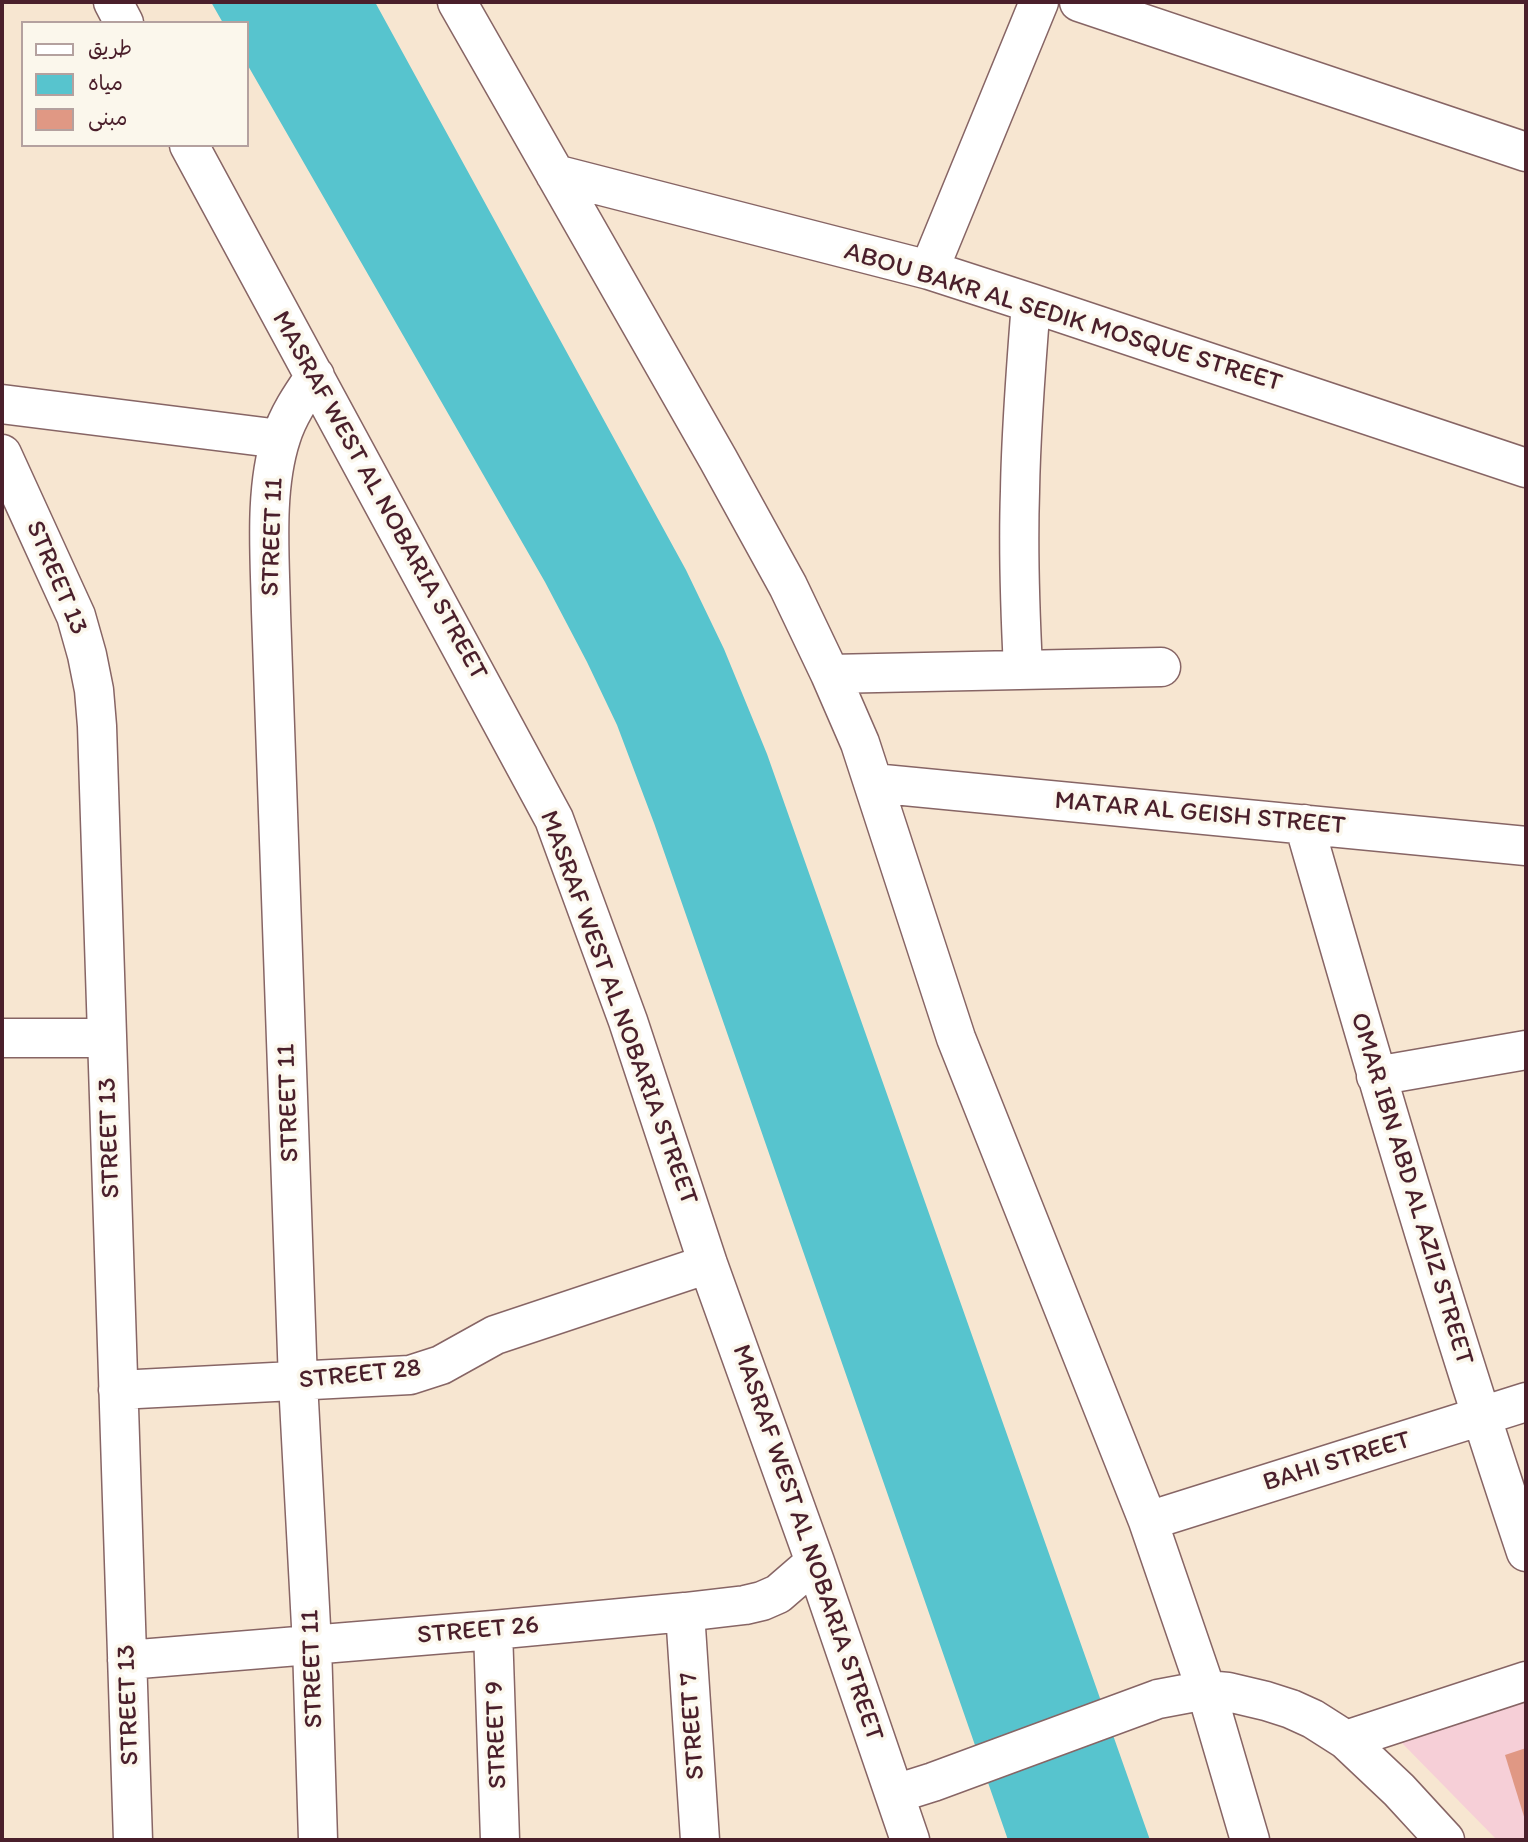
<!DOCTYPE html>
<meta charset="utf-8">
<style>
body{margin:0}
#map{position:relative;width:1528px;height:1842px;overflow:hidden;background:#f7e6d1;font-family:Itim,"Playpen Sans Arabic",sans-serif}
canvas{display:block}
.frame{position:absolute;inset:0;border:4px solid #4a1f2b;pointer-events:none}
.legend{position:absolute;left:21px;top:21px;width:228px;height:126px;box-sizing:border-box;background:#fbf7ec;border:2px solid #b4a19f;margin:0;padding:9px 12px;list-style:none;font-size:21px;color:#4a1f2b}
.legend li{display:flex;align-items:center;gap:14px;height:35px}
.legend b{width:35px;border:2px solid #b4a19f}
</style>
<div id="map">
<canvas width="1528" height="1842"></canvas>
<div class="frame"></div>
<ul class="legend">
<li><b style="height:9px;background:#fff"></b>طريق</li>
<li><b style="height:19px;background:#57c4ce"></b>مياه</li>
<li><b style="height:19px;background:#e09884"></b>مبنى</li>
</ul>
</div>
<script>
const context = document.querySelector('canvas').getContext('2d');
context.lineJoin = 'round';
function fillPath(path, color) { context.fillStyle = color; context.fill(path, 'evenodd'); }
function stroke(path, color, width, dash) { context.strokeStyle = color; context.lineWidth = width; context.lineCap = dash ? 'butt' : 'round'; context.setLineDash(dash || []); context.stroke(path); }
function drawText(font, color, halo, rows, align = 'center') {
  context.font = font + ' Itim,sans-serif'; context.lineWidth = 7; context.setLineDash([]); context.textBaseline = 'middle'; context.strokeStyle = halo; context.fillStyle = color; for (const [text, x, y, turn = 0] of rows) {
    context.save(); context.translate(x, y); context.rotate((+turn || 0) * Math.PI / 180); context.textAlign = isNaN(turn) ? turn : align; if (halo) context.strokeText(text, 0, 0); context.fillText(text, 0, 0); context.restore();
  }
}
fillPath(new Path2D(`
 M1526,1697V1840H1497L1401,1742Z`), '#f6cfd7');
fillPath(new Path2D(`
 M211,2H375L686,570L724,649L767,754L1150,1840H1008L654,823L617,725L587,662L545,582L247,64V23H223Z`), '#57c4ce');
fillPath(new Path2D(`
 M1526,1748V1823L1505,1755Z`), '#e09884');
const minor = new Path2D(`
 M113,2L124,23
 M457,2L718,459L788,586L830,674L860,743L956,1038L1148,1521L1206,1690L1250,1840
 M1079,2L1526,152
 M189,145L554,819L628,1021L708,1264L815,1562L910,1840
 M555,174L929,270L1031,303L1526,468
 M929,270L1039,2
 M315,376C302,395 288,415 281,438C264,490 270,557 271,612L298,1382L312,1645L318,1840
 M2,404L280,439
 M2,454L76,616L87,655L94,690L97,726L133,1840
 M1023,668C1020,609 1018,550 1020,491C1021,428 1026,365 1031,303
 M830,674L1161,667
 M873,783L1526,846
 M1304,824C1374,1068 1445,1311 1526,1552
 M2,1038H106
 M1376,1076L1526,1050
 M118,1390L410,1375L441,1365L495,1335L708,1264
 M1148,1521L1526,1402
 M685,1612L700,1840
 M493,1630L500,1840
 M127,1660L493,1630L685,1612L745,1605L762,1601L778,1594L815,1562
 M1346,1740L1526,1681
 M895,1794L933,1782L1158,1699L1206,1690L1228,1692L1266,1701L1291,1709L1313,1719L1346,1740L1399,1790L1445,1840`);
stroke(minor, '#876565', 41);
stroke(minor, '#fff', 38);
drawText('26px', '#4a1f2b', '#fbf7ec', [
 ["ABOU BAKR AL SEDIK MOSQUE STREET",1063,318,17],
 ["MASRAF WEST AL NOBARIA STREET",379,496,61],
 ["STREET 11",273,537,-88],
 ["STREET 13",56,578,67],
 ["MATAR AL GEISH STREET",1200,814,5],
 ["MASRAF WEST AL NOBARIA STREET",618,1008,70],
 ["STREET 11",289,1103,-92],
 ["STREET 13",110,1138,-92],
 ["OMAR IBN ABD AL AZIZ STREET",1411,1189,73],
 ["STREET 28",360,1375,-6],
 ["BAHI STREET",1337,1462,-17],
 ["MASRAF WEST AL NOBARIA STREET",807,1543,71],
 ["STREET 26",478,1631,-5],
 ["STREET 11",313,1669,-92],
 ["STREET 13",129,1705,-92],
 ["STREET 7",693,1726,-94],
 ["STREET 9",497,1735,-92]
]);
</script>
